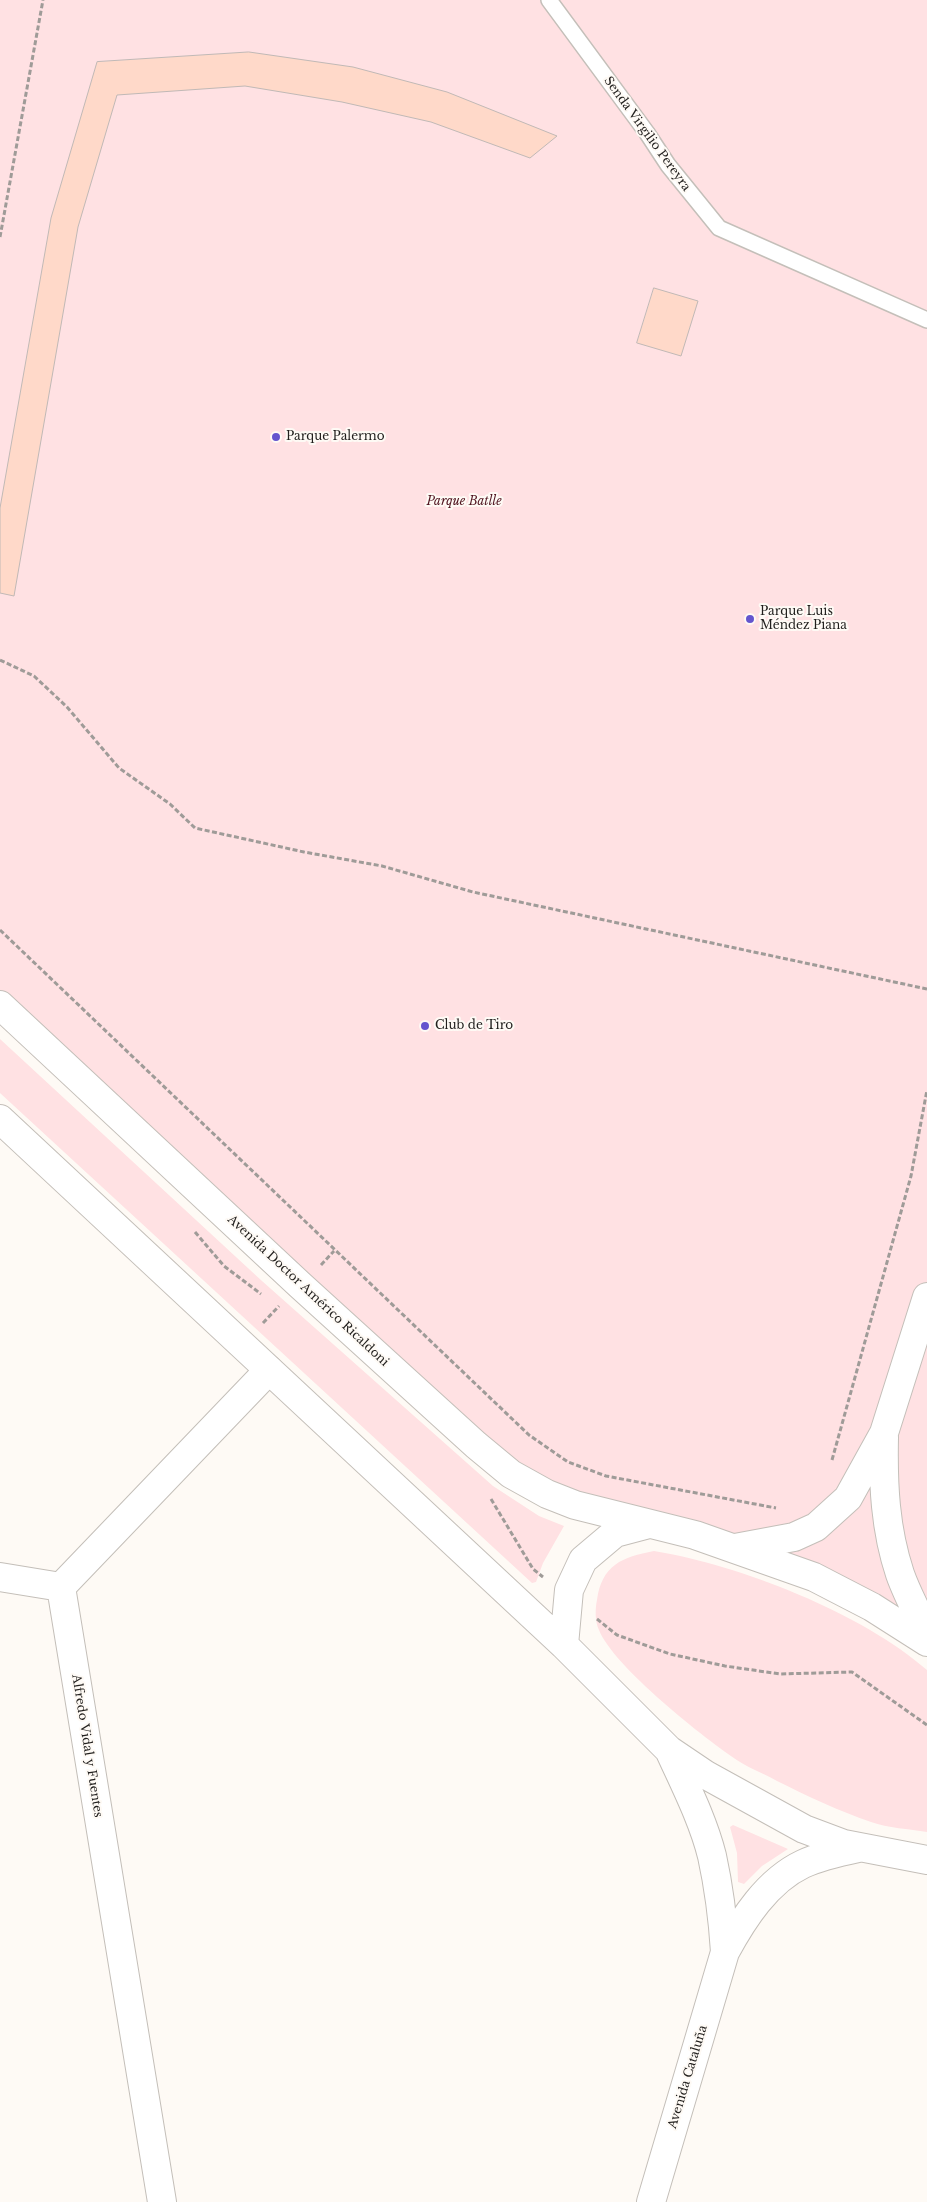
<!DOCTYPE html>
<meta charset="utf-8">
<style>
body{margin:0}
canvas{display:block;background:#fefaf5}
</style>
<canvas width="927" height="2202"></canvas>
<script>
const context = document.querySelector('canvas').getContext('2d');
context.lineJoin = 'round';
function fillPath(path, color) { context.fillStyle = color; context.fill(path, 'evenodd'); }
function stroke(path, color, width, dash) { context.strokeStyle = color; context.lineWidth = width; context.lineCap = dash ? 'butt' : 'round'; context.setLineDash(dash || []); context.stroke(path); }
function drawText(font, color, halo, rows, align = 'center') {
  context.font = font + ' "Libre Baskerville",serif'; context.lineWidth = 4; context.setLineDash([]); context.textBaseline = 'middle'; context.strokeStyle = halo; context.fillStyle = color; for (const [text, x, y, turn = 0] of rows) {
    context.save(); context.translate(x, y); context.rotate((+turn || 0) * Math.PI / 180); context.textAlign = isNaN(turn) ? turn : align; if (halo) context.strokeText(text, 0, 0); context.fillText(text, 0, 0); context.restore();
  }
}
fillPath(new Path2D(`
 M0,0H927V1642L872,1607L547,1494L0,1005Z
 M0,1039L262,1281L493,1486L539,1516L564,1526L543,1563L536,1582L532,1583L0,1093Z
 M654,1551C740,1565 862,1613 927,1670V1832C909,1829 888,1828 871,1822C839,1811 807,1796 777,1781C765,1774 751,1769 740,1762C706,1740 613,1666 599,1630C595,1622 595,1609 597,1600C602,1565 622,1557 654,1551Z
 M733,1825L788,1849L762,1866L744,1884L738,1882L737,1853L730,1827Z`), '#ffe1e3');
const building = new Path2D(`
 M249,52L353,67L447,92L557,136L530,158L431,122L342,102L245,86L117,95L78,227L14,596L0,593V508L51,218L97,62Z
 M654,288L698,301L681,356L637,343Z`);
fillPath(building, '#ffd9c9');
stroke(building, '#c1b9b6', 1);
const lane = new Path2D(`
 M549,0L647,133L668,165L719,228L927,320`);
const street = new Path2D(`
 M0,1577L61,1587
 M61,1587L162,2202
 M61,1587L269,1370`);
const secondary = new Path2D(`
 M0,1005L300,1285L476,1445L511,1474L547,1494L575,1505L695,1535L814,1577L872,1607L927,1642
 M0,1119L564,1645L669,1750L706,1775L804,1829L844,1844L927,1860
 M884,1437C883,1484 885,1529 900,1574C907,1594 918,1614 927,1633
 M735,1548L794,1537L816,1527L848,1498L884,1433L927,1297
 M564,1645L569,1590L583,1560L615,1533L649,1524
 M670,1752C685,1785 703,1820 712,1856C719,1888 723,1920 725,1952
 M651,2202L725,1952C743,1919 767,1881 803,1864C820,1856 839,1852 858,1848`);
stroke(lane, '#c4bfb9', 18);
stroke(street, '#c4bfb9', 30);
stroke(secondary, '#c4bfb9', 30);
stroke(new Path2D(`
 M0,237L43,0
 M0,660L34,676L67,707L119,768L170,804L195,828L304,852L382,866L473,892L927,989
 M0,930L529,1435L568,1462L606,1476L776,1508
 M195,1232L224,1266L261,1294
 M321,1265L334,1251
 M263,1323L279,1306
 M832,1460L911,1176L927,1090
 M491,1499L533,1569L543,1577
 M597,1619L617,1635L670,1654L725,1666L780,1674L852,1672L927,1725`), '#9f9b98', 3, [5, 2.5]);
stroke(lane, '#fff', 15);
stroke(street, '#fff', 28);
stroke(secondary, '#fff', 28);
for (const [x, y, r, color] of [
 [276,437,5,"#6455ce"],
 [750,619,5,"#6455ce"],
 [425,1026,5,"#6455ce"]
]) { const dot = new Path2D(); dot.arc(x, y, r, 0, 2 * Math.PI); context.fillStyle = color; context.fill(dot); stroke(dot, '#fefaf5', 2); }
drawText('12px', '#211f1d', '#fefaf5', [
 ["Senda Virgilio Pereyra",647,134,54],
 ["Avenida Doctor Américo Ricaldoni",308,1291,43],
 ["Alfredo Vidal y Fuentes",87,1746,81],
 ["Avenida Cataluña",688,2077,-73]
]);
drawText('12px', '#211f1d', '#fefaf5', [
 ["Parque Palermo",286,437],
 ["Parque Luis",760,612],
 ["Méndez Piana",760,626],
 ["Club de Tiro",435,1026]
], 'left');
drawText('italic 12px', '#50141f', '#fefaf5', [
 ["Parque Batlle",464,502]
]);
</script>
